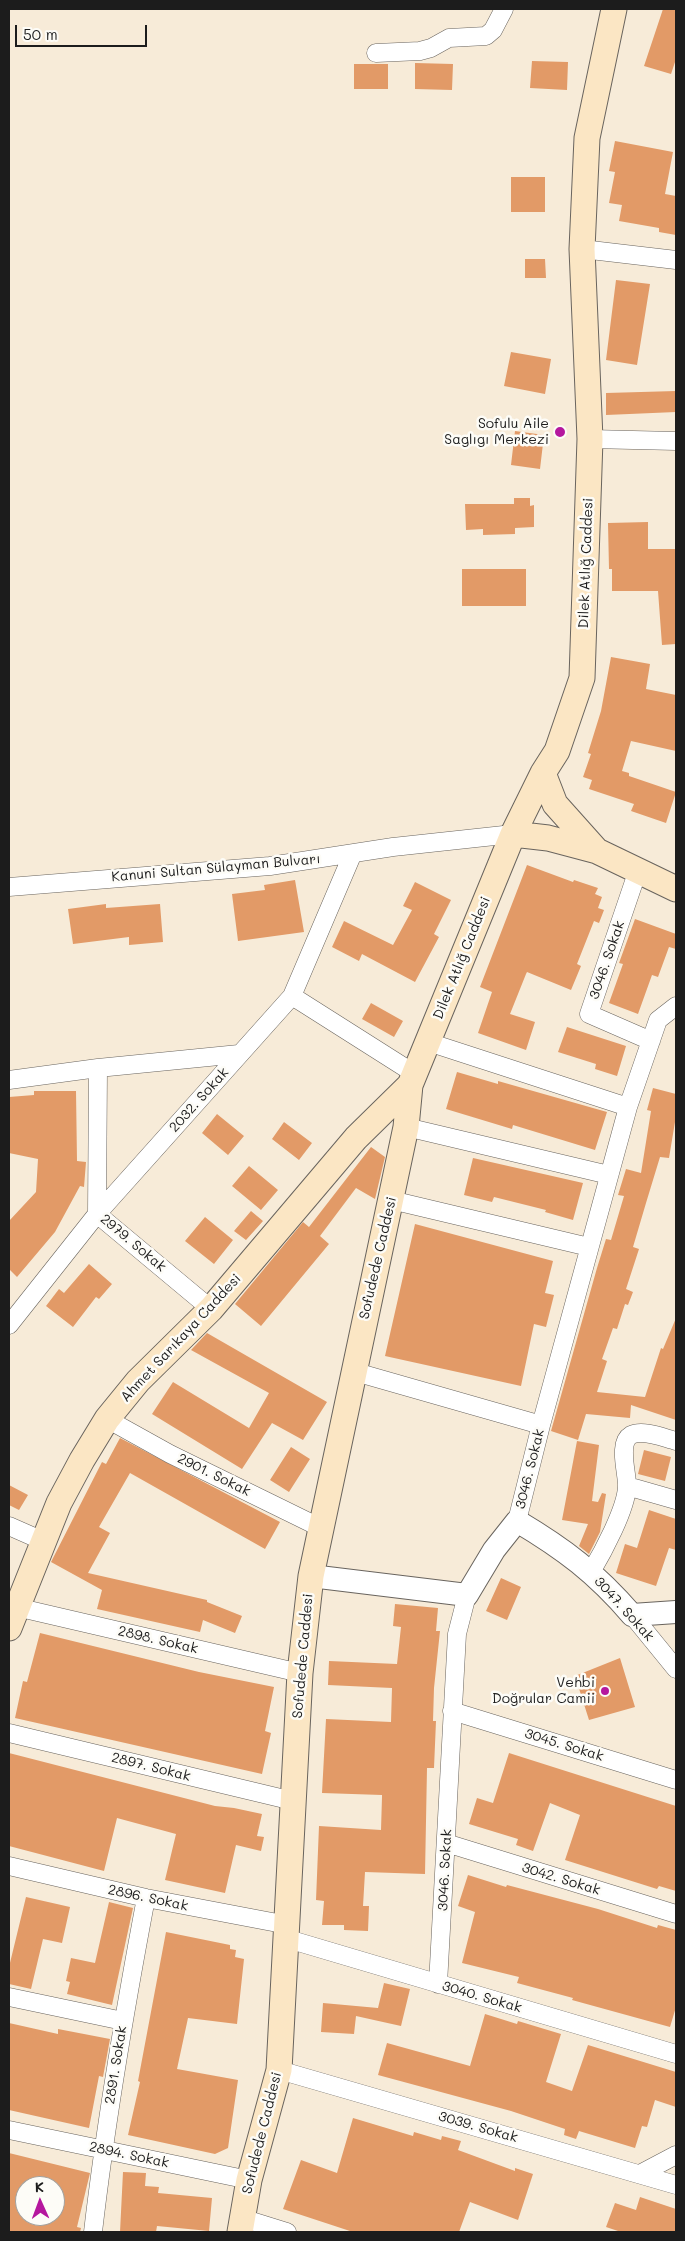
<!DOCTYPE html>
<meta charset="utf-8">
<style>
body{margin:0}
#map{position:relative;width:685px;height:2241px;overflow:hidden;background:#f7ebd8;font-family:Mali,sans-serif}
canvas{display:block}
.frame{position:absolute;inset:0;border:10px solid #1c1c1c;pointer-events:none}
.north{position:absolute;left:15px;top:2176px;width:50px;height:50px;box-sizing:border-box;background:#fdfcf7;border:1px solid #a3a29f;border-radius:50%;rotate:358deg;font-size:14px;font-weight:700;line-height:20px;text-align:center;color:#1c1c1c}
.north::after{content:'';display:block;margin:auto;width:18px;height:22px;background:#b5179e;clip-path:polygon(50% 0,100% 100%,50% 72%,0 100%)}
.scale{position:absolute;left:15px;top:25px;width:132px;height:22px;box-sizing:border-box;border:2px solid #1c1c1c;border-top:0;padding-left:6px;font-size:15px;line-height:18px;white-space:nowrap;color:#1c1c1c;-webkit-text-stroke:4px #fdfcf7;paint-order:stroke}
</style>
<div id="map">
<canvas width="685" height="2241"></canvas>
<div class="frame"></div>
<div class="north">K</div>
<div class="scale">50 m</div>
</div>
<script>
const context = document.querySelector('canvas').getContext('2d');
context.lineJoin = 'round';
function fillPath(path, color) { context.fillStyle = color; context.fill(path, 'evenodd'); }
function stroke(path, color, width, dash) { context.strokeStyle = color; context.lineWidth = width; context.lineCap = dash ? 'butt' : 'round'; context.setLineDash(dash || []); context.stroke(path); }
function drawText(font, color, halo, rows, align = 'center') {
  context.font = font + ' Mali,sans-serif'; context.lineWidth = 5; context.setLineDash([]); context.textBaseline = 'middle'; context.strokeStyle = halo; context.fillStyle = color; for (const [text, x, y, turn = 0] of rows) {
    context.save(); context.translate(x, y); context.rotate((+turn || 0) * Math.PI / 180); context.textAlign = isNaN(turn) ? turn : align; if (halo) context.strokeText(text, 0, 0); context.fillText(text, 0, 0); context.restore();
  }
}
fillPath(new Path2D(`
 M663,9H676V59L671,74L644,66Z
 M532,61L568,62L567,90L530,88Z
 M415,63L453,64L452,90L415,89Z
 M354,64H388V89H354Z
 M615,141L673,152L665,194L676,196V235L659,232V228L619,221L622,205L609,203L615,172L609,171Z
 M511,177H545V212H511Z
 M525,259H545L546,278H525Z
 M616,280L650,284L637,365L606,360Z
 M511,352L551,359L545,394L504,386Z
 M676,391V412L606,415V393Z
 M515,431L544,435L540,469L511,465Z
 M514,498H530V506L534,505V527L515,528V534L483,535V529L466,530L465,504H514Z
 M648,522V549H676V644L662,645L658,591H612V569H609L608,523Z
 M462,569H526V606H462Z
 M611,657L650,664L646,689L676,695V751L631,741L622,771L629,773V776L676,792L666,823L631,811L634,804L589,789L592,780L583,777L591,754L588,753L601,711Z
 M527,865L573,882L574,880L598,888L595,894L602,897L598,908L604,910L599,923L594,921L577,964L581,966L571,990L527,972L526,974L510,1014L535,1022L526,1050L478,1033L492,992L480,987Z
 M295,880L304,932L238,941L232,894L265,890L264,885Z
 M415,882L451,900L434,934L439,937L415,982L362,954L359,961L332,947L344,921L393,945L412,910L403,906Z
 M106,904V908L160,904L163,942L129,945V937L73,944L68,909Z
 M635,919L676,934V949L669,947L658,977L652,975L638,1014L609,1003L623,964L619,963Z
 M371,1003L403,1021L394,1037L362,1019Z
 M567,1027L626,1046L617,1076L595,1069L596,1064L558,1052Z
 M457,1072L498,1084V1081L607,1112L595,1150L513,1125L512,1129L446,1109Z
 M653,1088L676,1094V1116L669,1158L660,1157L646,1203L633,1247L639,1249L626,1289L633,1292L628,1305L625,1304L617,1329L613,1328L602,1359L607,1361L597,1392L645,1397L661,1348L663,1349L676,1318V1420L631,1405L630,1418L586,1414L578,1440L551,1431L597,1268L606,1239L611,1240L624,1196L618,1195L626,1169L641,1173L651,1111L647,1110Z
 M34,1091H76L77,1161L86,1162L84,1187L80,1186L55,1232L17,1277L9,1269V1221L36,1192L38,1159L9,1153V1097L34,1095Z
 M217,1114L244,1136L228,1155L202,1133Z
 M284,1122L312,1143L299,1160L272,1139Z
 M371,1147L385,1157L375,1199L356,1188L320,1236L329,1244L261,1326L235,1304L303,1222L309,1227Z
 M473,1158L583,1183L573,1220L545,1212L546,1210L494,1197L492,1202L464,1195Z
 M249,1166L278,1190L261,1210L232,1186Z
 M251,1211L263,1221L246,1240L234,1231Z
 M205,1217L233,1240L214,1264L185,1241Z
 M415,1224L553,1261L545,1293L554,1295L546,1327L534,1324L521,1386L385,1356Z
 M89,1264L112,1284L99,1299L96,1297L73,1327L46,1306L59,1289L64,1293Z
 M207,1333L327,1402L303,1440L272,1423L242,1469L152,1414L173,1382L249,1428L269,1393L191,1350Z
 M120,1438L280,1522L265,1549L130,1473L99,1527L110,1533L88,1573L207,1600V1602L242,1616L235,1633L203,1620L200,1632L97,1609L102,1590L51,1562L102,1462L106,1464Z
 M577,1441L599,1445L592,1501L598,1502L602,1493L606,1494L600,1532L589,1554L579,1546L588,1524L562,1520Z
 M291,1447L310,1459L289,1492L270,1480Z
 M644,1450L671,1457L665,1481L638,1474Z
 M9,1485L28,1495L19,1510L9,1505Z
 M649,1510L676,1519V1550L669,1548L656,1586L616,1573L625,1544L637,1548Z
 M501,1578L521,1587L507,1620L486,1611Z
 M395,1604L438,1608L436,1631H440L434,1688L433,1721H436L434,1768H427L425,1874L365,1872L363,1906H369L368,1931L344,1930V1925H322L324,1901L316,1900L319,1826L381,1830L382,1797V1795L322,1793L326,1719L391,1722L392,1688L328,1685L329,1661L397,1664L401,1627L393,1626Z
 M40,1633L199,1672L274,1687L265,1731L271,1733L262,1774L15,1718L23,1681L27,1682Z
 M620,1658L635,1707L589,1720L575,1676Z
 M9,1753L215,1806L234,1808L262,1814L257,1836L264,1837L261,1851L236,1845L225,1893L165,1880L176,1834L117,1818L104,1871L9,1846Z
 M509,1753L676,1806V1891L659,1886L657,1889L565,1860L580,1815L550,1803L533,1851L516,1845L518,1839L469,1824L477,1798L493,1803Z
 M468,1875L506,1887L507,1885L598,1909L657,1928L658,1925L676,1930V2007L670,2027L572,2000L573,1998L517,1983L519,1977L462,1963L475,1912L458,1906Z
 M26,1897L70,1907L62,1943L43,1939L31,1989L9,1984V1967Z
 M109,1902L133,1908L112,2005L67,1994L70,1982L66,1981L71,1958L95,1963Z
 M166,1932L230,1945V1949L236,1950L235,1957L244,1959L237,2024L188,2018L177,2069L238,2080L228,2148L215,2154L128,2135L140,2082L138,2081Z
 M384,1983L410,1989L401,2026L356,2016L354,2034L321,2032L323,2003L378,2008Z
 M485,2014L517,2024L518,2021L561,2034L546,2082L572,2091L588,2045L676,2072V2107L655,2100L647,2127L642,2126L635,2148L579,2131L576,2139L564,2135L565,2129L511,2111L378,2075L387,2043L470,2066Z
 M9,2023L58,2034V2029L110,2039L103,2077L99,2076L89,2128L9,2110Z
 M353,2118L413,2136L414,2132L441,2140L442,2136L461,2141L458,2150L515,2171V2168L533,2174L518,2220L470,2202L459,2232H353L283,2209L301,2160L337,2173Z
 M9,2153L90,2173L77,2227L81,2228L80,2232H9ZM25,2186H55V2216H52L51,2220L25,2216Z
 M123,2172L146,2173L145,2186L159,2187L158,2193L212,2198L209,2231L157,2226L156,2232H120Z
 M640,2197L676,2209V2232H621L606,2227L615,2203L636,2210Z`), '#e29a67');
const minor = new Path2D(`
 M376,53L420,51L431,48L449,38L486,36L493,30L504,9
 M582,249L676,260
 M590,439L676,441
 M638,870L589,1014L651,1041
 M9,887L270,866L393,847L513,834
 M292,996L415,1074
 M428,1042L628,1107
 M98,1068L97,1214L211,1309
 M9,1080L98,1068L239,1054
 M406,1127L609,1175
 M391,1200L589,1247
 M9,1325L97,1214L292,996L353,853
 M352,1371L541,1425
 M107,1419L170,1454L321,1528
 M627,1486L676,1500
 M517,1521L541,1425L628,1107L658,1020L676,1006
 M9,1526L43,1541
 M591,1572C603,1552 626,1509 627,1487C628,1475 617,1443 631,1435C643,1429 664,1438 676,1441
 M16,1607L300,1673
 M632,1615L676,1669
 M452,1711L676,1780
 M9,1733L293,1801
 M446,1843L676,1914
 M9,1866L146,1898L288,1925
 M288,1939L676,2054
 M438,1984L457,1634L467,1595
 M9,1997L123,2021
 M279,2070L676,2185
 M9,2130L249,2180
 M640,2174L676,2155
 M242,2218L287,2232
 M93,2232C106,2120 125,2009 146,1898`);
const tertiary = new Path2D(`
 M311,1576L467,1595L494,1550L517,1521C564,1549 596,1573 632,1615L676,1612`);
const secondary = new Path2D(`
 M543,773L555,804L597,851
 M513,834L548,838L597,851L676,889
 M9,1628L59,1503L82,1460L107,1419L138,1381L211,1309L356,1138L410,1085
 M240,2232L249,2180L279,2070L300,1673L311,1576L406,1127L410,1085L513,834L543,773L557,751L582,678L590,439L582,249L587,138L614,9`);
stroke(minor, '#69645e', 19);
stroke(tertiary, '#69645e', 24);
stroke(secondary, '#69645e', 27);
stroke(minor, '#fff', 18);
stroke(tertiary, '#fff', 22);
stroke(secondary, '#fbe6c4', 25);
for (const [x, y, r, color] of [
 [560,432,6,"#b5179e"],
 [605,1691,5,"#b5179e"]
]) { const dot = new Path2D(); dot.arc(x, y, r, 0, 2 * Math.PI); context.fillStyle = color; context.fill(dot); stroke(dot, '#fdfcf7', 2); }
drawText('14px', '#1c1c1c', '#fdfcf7', [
 ["Sofulu Aile",549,424],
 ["Saglıgı Merkezi",549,440],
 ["Vehbi",595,1683],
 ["Doğrular Camii",595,1699]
], 'right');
drawText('14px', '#1c1c1c', '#fdfcf7', [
 ["Dilek Atlığ Caddesi",586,563,-88],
 ["Kanuni Sultan Sülayman Bulvarı",216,868,-5],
 ["Dilek Atlığ Caddesi",462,958,-68],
 ["3046. Sokak",607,960,-71],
 ["2032. Sokak",199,1100,-48],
 ["2979. Sokak",133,1243,40],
 ["Sofudede Caddesi",378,1258,-77],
 ["Ahmet Sarıkaya Caddesi",181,1338,-47],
 ["3046. Sokak",530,1469,-76],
 ["2901. Sokak",214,1475,26],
 ["3047. Sokak",624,1609,48],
 ["2898. Sokak",158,1640,13],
 ["Sofudede Caddesi",303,1656,-85],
 ["3045. Sokak",564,1745,17],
 ["2897. Sokak",151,1767,14],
 ["3046. Sokak",445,1870,-87],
 ["3042. Sokak",561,1879,17],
 ["2896. Sokak",148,1898,12],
 ["3040. Sokak",482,1997,16],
 ["2891. Sokak",116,2065,-81],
 ["3039. Sokak",478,2127,16],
 ["Sofudede Caddesi",262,2133,-76],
 ["2894. Sokak",129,2155,12]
]);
</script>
